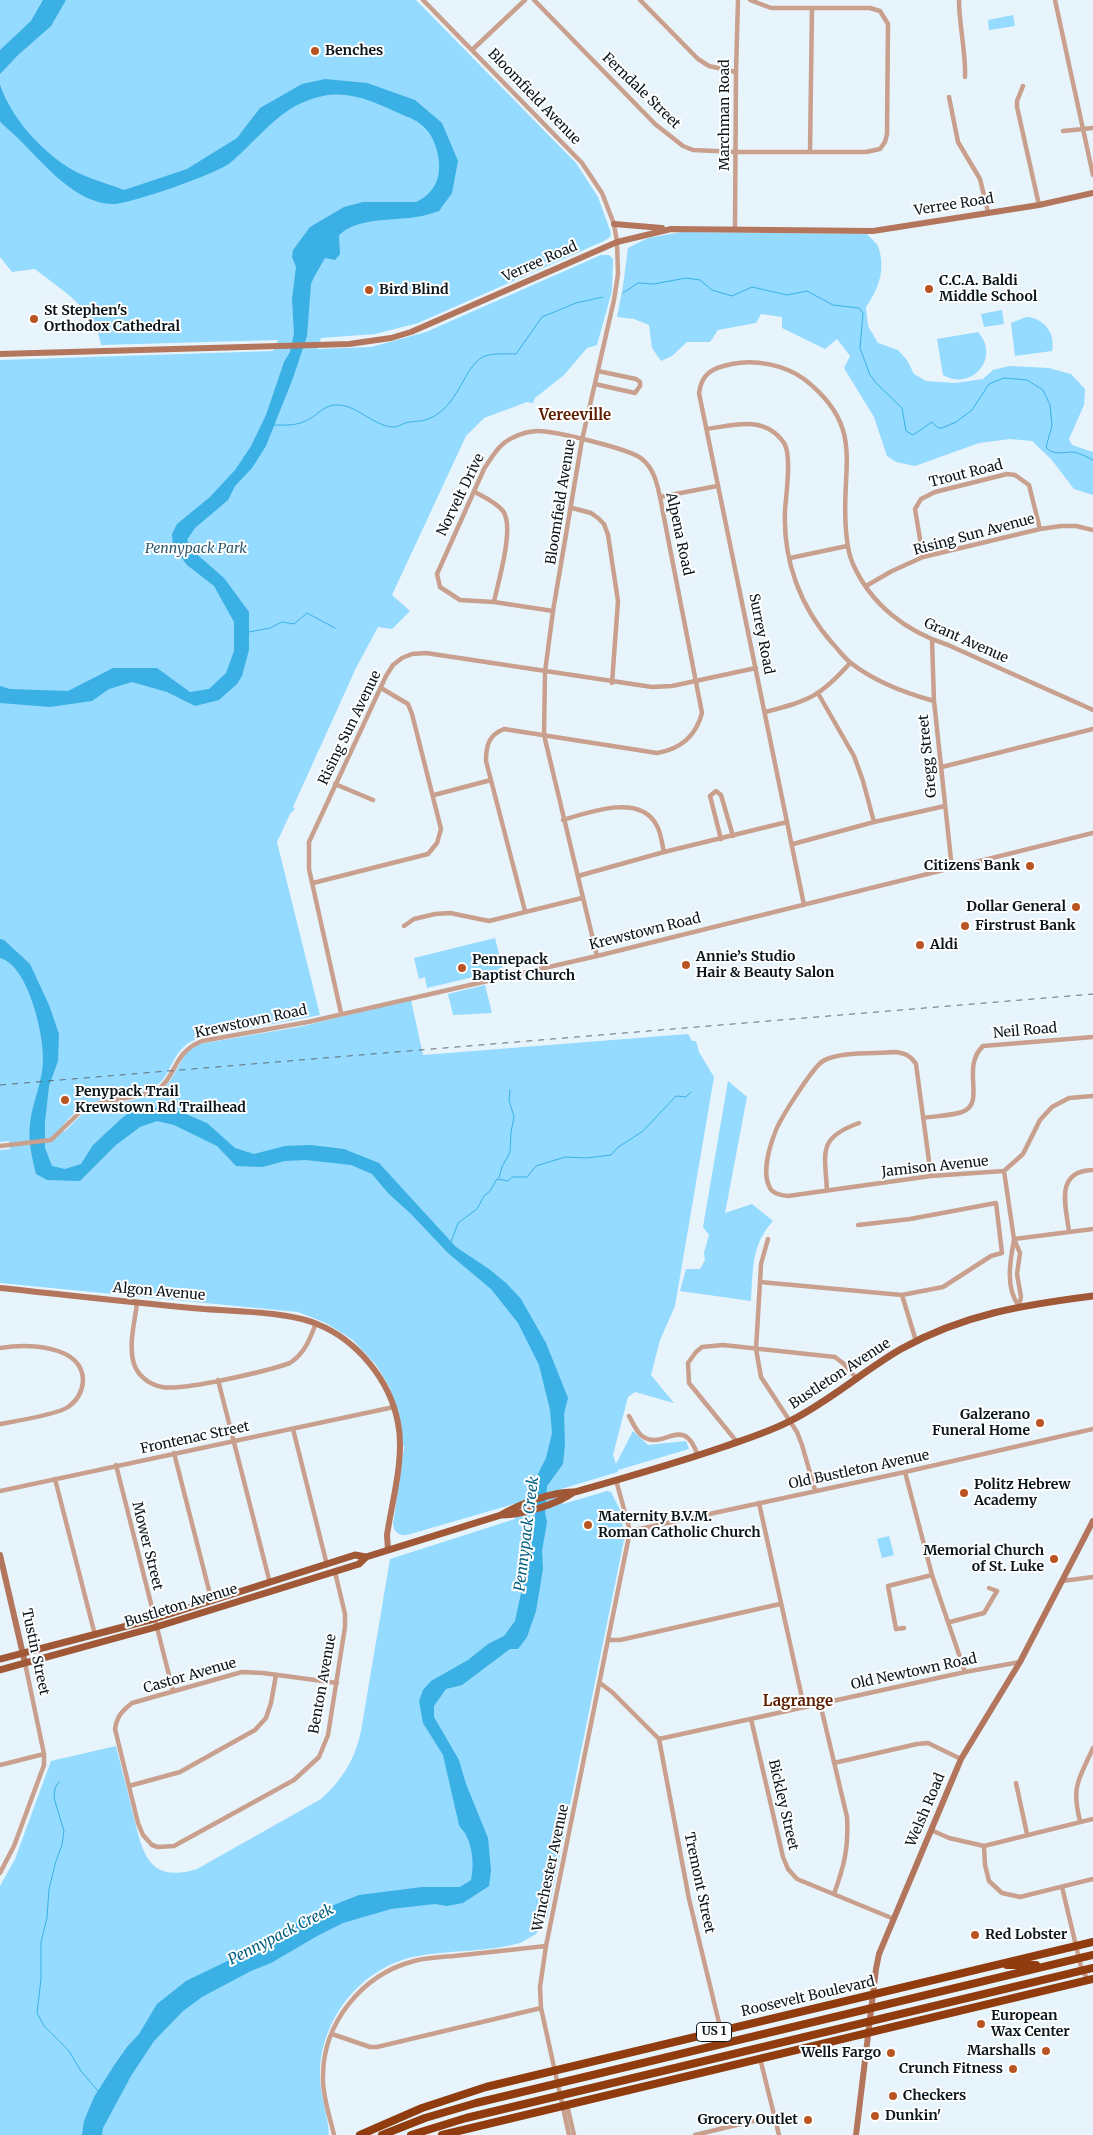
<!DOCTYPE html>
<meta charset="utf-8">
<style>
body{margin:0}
canvas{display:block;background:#e7f4fb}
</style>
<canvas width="1093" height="2135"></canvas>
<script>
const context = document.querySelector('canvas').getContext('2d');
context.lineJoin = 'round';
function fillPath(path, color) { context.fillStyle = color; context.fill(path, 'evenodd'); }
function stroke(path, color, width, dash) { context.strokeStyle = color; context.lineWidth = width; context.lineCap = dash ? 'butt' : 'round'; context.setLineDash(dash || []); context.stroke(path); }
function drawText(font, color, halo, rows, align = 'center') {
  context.font = font + ' Merriweather,serif'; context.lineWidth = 4; context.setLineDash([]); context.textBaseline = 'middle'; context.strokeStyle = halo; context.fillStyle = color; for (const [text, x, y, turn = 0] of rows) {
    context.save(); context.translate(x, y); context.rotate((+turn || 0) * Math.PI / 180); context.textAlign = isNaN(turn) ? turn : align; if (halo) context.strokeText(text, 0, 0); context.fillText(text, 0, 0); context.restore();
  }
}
fillPath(new Path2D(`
 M0,0H416L576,163L598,197L611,233L610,237L604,241L418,323L375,334L321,338L317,349L371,347L426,332L601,255H609L613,259L612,291L597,345L587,348L564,375L535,398L533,403L527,402L484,418L466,436L392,595L410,611L392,629L378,627L356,668L293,807L295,809L290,814L277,842L320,1015L203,1037C166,1046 176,1081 148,1090C113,1098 84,1096 61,1128L64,1132L81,1115L91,1109L151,1096L161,1091L170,1081L186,1053L199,1044L299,1027L411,1000L423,1055L688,1034L692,1041H696L699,1052L714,1077L675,1306L660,1340L651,1375L674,1403L635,1392L628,1397L613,1455L616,1464L633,1431L648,1445L686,1441L689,1449L618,1470V1472L561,1489L563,1504L607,1491L611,1492L623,1516H620L625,1535L547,1918L536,1934L520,1943C487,1952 452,1950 418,1956C363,1966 322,2016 320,2071C319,2093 328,2113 329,2135H0V1886L15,1859L51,1761L116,1746C121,1767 127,1788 132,1810C142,1848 145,1885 197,1869L321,1799C343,1779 355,1759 361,1731L390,1559L515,1519L514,1504L407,1535C399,1536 394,1532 393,1524L404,1448L390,1388L377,1366L353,1340L326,1323L298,1312L0,1283V1150L10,1149L9,1141L0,1142V360L273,351L278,340L101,345C96,309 61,290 35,269L12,272L0,257Z
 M1013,15L1015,26L989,30L988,20Z
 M682,232L867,234C870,238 876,242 878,246C886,268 879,289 866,307L868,326L878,343L898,350L907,360L914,374L926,381L955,383L983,379L993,370L1009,366L1049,368L1071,374L1085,389L1084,405L1069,439L1072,445L1093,452V495L1074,489L1051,459L1032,441L1010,439L979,443L915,466L896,462L887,456L874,417L844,368L850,356L837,339L825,349L782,328V317L761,314L756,323L718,330L710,342H687L672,356L661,361L652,348L649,325L634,319L617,317L623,286L628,248L648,238Z
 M1002,310L1004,324L984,327L981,314Z
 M1026,317C1044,318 1056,333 1052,351L1015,356L1011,323Z
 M978,332C1001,357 972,392 943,375L937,339Z
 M495,938L503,970L427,988L425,977L419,979L414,958Z
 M485,985L492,1013L453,1015L448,994Z
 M728,1081L747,1097L725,1213L752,1204L773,1221C751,1245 753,1270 751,1301L680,1291L686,1269H700L705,1260L704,1253L709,1235L703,1227Z
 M889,1536L894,1555L882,1558L877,1539Z`), '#95daff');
fillPath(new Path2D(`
 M43,0H66L51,26L17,56L0,74V50L31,21Z
 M325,79L367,83L415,100L442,123L458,161L452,193L439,211C432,213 424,216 416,217C392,221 358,217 339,235L340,254L335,260L325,258L314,277L311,284L307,336L293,378L266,446L252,468L235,486L228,500L195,528L187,540L192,550L224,578L249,612V650L242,676L237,684L219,700L195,706L167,692L132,682L109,689L92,701L50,707L0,703V686L10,689L68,691L113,668H157L190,692L209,689L226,673L234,651V622L214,586L187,565L173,547L172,534L177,524L210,497L235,470L251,446L266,415L284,362L290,352L294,334L292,299L296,267L292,257L293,250L310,227L344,207L363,202H416L420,200C432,193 438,183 439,170C440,156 435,138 425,128C418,121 411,118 403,115C378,104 352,90 323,96C281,104 260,138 230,163C216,174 130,204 113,204C68,203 35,150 2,124L0,121V85C12,118 37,146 66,166C80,176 106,183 124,190L187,169L237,138L260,108L302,84Z
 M0,939L4,940L30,964L49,1005L59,1034L58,1061L49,1086L45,1122V1148L52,1166L65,1169L81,1164L93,1145L122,1118L133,1110L149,1108L169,1107L207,1123L235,1148L254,1154L285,1146L311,1145L344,1149L379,1163L456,1247L489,1269L506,1283L521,1299L546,1343L568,1398L564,1414L565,1444L563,1464L547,1486L545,1513L547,1522L542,1551L543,1569L536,1611L527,1637L518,1649H510L462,1685L446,1689L434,1706V1717L459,1760L466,1784L488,1838L491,1870L489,1886L463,1903L447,1906L435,1904L391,1909L343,1923L319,1935L271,1963L251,1971L202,1997L183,2011L154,2041L131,2076L103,2128L102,2135H82L84,2121L94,2097L115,2064L127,2047L139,2034L157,2004L186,1981L248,1951L275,1934L321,1910L359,1895L422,1887H460L471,1880C474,1865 473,1849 466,1835C464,1831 461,1829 459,1825L443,1755L423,1723L419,1701L423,1690L431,1681L468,1660L488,1644L504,1636L515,1621L533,1538L535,1523V1480L546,1458L552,1433L550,1410L539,1365L518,1323L491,1289L448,1253L411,1214L388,1193L372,1174L351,1165L306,1160L285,1161L262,1167L236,1166L217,1146L174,1125L157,1121L140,1127L116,1145L80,1181L47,1180L36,1174C32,1158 28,1140 30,1124C32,1103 43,1081 43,1060C44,1034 28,965 0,958Z`), '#3ab0e4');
stroke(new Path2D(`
 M623,293L638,283L654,284L686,278L700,280L712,290L732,296L752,287L787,295L807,291L833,305L859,308L863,313L860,348L870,375L876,383L902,408L906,431L913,435L932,422L938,428H942L956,422L972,410L989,384L1004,378L1027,380L1043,390L1050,405L1052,426L1046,447C1053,456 1063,452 1073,452C1080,453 1087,457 1093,460
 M273,425C283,425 293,426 303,422C316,418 322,405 336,405C356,404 372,425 392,427C398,428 404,422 410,422C416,421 421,422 428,419C460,407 463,365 485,356C494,353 507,354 516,354L542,317L576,303L603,297
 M249,632L270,628L282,622L294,624L307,613L335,628
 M499,1178L502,1167L510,1152L511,1132L514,1117L509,1100L510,1090
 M451,1242L458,1223L477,1209L484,1196L490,1191L497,1179L508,1181L512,1177H527L536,1166L565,1157L587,1158L611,1155L617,1148L643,1131L676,1096L686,1097L691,1092
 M59,1782L55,1788L54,1798L64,1831L62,1845L56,1861L49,1889L47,1918L41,1942V1979L37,2013L44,2026L69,2051L81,2071L98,2091`), '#3ab0e4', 1);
stroke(new Path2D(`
 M423,0L582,163L602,193L614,224L617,242L618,274L614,300L582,440L553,611L545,672L544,735L597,956
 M534,0L655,124L683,146L693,150L736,152H866L880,149L885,142L887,134L888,24L880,11L870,8H771L750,0
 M640,0L698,59L709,66L736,72
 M959,0C959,26 966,51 965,77
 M1055,0L1093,175
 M472,50L525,0
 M1023,86L1017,101V107L1039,205
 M949,97L958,142L980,179L988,212
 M1063,131L1093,128
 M810,151L812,8
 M735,229L736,72L738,0
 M595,384L635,393L640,386V382L636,379L598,371
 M707,429C735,425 765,415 784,443C792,455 786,495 785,511C783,560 800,607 833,644C839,650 844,658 851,663C875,682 905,693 934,701
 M475,492C484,497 496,502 503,511C515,527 498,582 494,602
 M660,497L717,486
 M572,508L591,513L598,518L604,524L608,535L618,601L612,683
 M923,557L915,509L921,499L935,492L1007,474L1015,475L1029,485L1040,529
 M790,558L847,546
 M866,586L892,571L923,557L1040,529L1061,526H1076L1093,530
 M932,640L934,701L952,869
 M819,695L854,756L863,781L874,822
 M765,712C808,701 820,697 850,663
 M942,767L1093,729
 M335,784L373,800
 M434,795L491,780
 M563,820C589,812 641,793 657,826C661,833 662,844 664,852
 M721,839L710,796L716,791L721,795L733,836
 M793,844L874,822L945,806
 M578,876L664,852L787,822
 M313,883L428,854L437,843L441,829L412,714L408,704L381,688
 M804,905L699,393C702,373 712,368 732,364C755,359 785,365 804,379C867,428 840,466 846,531C847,542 848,554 853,564C871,605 907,632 948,645L1093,710
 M525,911L486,761C486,745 489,735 504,729L657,753C681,749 696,736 702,713L660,497C657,483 654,469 642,459C631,449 554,431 538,431C530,431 520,434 512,438C499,444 492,457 484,469L437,574L440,587L460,600L494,602L553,611
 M404,926L414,919L435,914L450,913L489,921L582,898
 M341,1013L309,869V842L386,676L393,665L402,658L412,654L426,653L652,687L672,686L756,668
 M923,1118C935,1116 950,1116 962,1112C987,1103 960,1068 983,1046L1093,1037
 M0,1146L51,1140L79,1113L91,1105L155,1092C178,1076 172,1053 202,1041L308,1022L597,956L1093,833
 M1004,1171L1014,1239L1020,1253L1017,1274L1021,1297L1019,1306
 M931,1176L916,1064C911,1056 905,1053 895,1052C875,1054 839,1051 823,1061C812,1068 781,1118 776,1130C770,1145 762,1171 769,1186C772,1194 781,1195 788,1196L931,1176L1004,1171L1023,1154L1040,1120L1052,1107L1069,1098L1093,1096
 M827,1191C825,1152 817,1138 859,1123
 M1069,1232C1066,1206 1054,1171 1093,1170
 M768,1239L761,1264L760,1282L902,1295L943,1287L991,1256L1002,1253L996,1203L910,1219L858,1225
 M1014,1239L1093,1229
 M1014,1240C1010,1261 1005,1288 1019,1306
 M760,1282L756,1349L761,1377L797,1432L802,1445L815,1490
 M902,1295L916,1341
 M137,1303C135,1321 128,1345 134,1364C138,1376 150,1385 162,1387C184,1391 267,1371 290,1363C305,1353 310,1339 316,1323
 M0,1348C26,1344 83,1344 83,1381C82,1393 77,1401 68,1407C56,1415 16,1421 0,1424
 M218,1380L270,1583
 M629,1416C633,1423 636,1431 642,1436C664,1452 683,1412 698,1456
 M293,1429L327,1565
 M737,1442L689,1383L688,1363L696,1352L702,1347L723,1345L835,1357L844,1364L857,1379
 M174,1453L212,1602
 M116,1465L173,1691
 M905,1472L932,1575L965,1672
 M55,1479L95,1635
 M0,1491L394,1407
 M759,1503L804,1707
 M630,1531L905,1472L1093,1429
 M335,1572L345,1614V1627L328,1735L319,1757L294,1780L174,1846L158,1847L152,1845L143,1835L138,1823L115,1729C117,1716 122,1711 132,1703L242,1672L263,1673L337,1683
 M1062,1581L1093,1577
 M950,1622L984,1613L997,1591L989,1588
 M904,1628L896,1629L888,1586L932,1575
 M609,1640H620L780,1604
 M600,1683L612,1692L659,1739L965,1672L1020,1662
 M820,1703L847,1817C849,1848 844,1866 834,1894
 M751,1719L783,1857L788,1869L797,1879L894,1919
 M659,1739L689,1899L721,2031
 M834,1763L917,1744L928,1743L961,1759
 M0,1765L44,1754
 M1016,1783L1027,1834
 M129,1786L180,1772L255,1730L266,1718L271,1703L276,1675
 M1080,1821C1071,1785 1079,1780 1093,1748
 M931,1830L949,1838L984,1846L1093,1819
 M984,1846L985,1865L989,1881L1002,1893L1020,1897L1093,1879
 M0,1873L14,1846L44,1765V1754L25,1663
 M1062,1887L1082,1971L1089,1980
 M332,2034L370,2047H377L541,2008
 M760,2058L779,2135
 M567,2105L574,2135
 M334,2135C330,2117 323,2098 323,2079C322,2024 361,1975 414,1961C429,1957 447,1957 463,1955C491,1952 518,1949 546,1946
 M569,2135L541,2008L540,1987L546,1946L630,1531L616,1480
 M695,2135L774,2116`), '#c99f8d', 4.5);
stroke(new Path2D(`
 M614,224L662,228
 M0,354L349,344L391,338L411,332L617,242L671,229L873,231L1039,205L1093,193
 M0,1288C68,1295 136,1303 204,1309C235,1311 289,1312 317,1324C357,1340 390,1380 398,1423C405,1457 392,1501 387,1535L388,1550
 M0,1555L25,1663
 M856,2135L876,1969L879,1954L961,1759L1020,1662L1093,1521`), '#b3765c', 6);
stroke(new Path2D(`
 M502,1515C522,1515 558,1504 574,1492
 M0,1659L154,1619L355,1555L366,1557
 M0,1670L156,1627L359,1564L366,1557L501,1515C519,1504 554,1491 575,1492C624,1478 674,1464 723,1447C746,1439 769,1432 790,1421C830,1401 863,1371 901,1349C964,1314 1023,1305 1093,1296`), '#a15837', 7);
stroke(new Path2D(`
 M1007,1965H1036
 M360,2135L422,2108L486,2087L1093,1942
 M382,2135L425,2118L476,2103L1093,1955
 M411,2135L466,2118L1093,1968
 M442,2135L1093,1979`), '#913c0e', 8);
stroke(new Path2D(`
 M0,1085L1093,994`), '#5f6c72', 1, [6, 6]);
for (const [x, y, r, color] of [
 [315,51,5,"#b95422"],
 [929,289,5,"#b95422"],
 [369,290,5,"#b95422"],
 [34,319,5,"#b95422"],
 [1030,866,5,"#b95422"],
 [1076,907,5,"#b95422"],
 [965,926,5,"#b95422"],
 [920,945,5,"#b95422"],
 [686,965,5,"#b95422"],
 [462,968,5,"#b95422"],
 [65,1100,5,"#b95422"],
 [1040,1423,5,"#b95422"],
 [964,1493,5,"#b95422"],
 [588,1525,5,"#b95422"],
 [1054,1559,5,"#b95422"],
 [975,1935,5,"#b95422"],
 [981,2024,5,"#b95422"],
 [1046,2051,5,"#b95422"],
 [891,2053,5,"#b95422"],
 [1013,2069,5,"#b95422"],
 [893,2096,5,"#b95422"],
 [875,2116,5,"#b95422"],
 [808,2120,5,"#b95422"]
]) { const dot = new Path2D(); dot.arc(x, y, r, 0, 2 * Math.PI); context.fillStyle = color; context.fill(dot); stroke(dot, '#fff', 2); }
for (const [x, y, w] of [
 [714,2032,35]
]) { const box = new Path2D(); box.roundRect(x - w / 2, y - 9.5, w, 19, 4); context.fillStyle = '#fff'; context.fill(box); stroke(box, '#0a161c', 1); }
drawText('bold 12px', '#0a161c', null, [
 ["US 1",714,2032]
]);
drawText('bold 14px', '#0a161c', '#fff', [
 ["Benches",325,51],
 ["C.C.A. Baldi",939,281],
 ["Middle School",939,297],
 ["Bird Blind",379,290],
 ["St Stephen's",44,311],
 ["Orthodox Cathedral",44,327],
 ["Citizens Bank",1020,866,"right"],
 ["Dollar General",1066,907,"right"],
 ["Firstrust Bank",975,926],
 ["Aldi",930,945],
 ["Annie’s Studio",696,957],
 ["Hair & Beauty Salon",696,973],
 ["Pennepack",472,960],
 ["Baptist Church",472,976],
 ["Penypack Trail",75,1092],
 ["Krewstown Rd Trailhead",75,1108],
 ["Galzerano",1030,1415,"right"],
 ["Funeral Home",1030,1431,"right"],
 ["Politz Hebrew",974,1485],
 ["Academy",974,1501],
 ["Maternity B.V.M.",598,1517],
 ["Roman Catholic Church",598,1533],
 ["Memorial Church",1044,1551,"right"],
 ["of St. Luke",1044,1567,"right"],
 ["Red Lobster",985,1935],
 ["European",991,2016],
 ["Wax Center",991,2032],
 ["Marshalls",1036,2051,"right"],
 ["Wells Fargo",881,2053,"right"],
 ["Crunch Fitness",1003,2069,"right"],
 ["Checkers",903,2096],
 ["Dunkin'",885,2116],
 ["Grocery Outlet",798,2120,"right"]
], 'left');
drawText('14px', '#0a161c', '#fff', [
 ["Ferndale Street",641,91,44],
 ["Bloomfield Avenue",534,97,46],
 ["Marchman Road",725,115,-90],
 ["Verree Road",954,205,-9],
 ["Verree Road",540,262,-24],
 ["Trout Road",966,474,-14],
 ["Norvelt Drive",461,495,-64],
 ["Bloomfield Avenue",561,502,-81],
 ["Alpena Road",679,534,78],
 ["Rising Sun Avenue",974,535,-15],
 ["Surrey Road",761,634,79],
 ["Grant Avenue",966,641,24],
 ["Rising Sun Avenue",350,728,-64],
 ["Gregg Street",928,756,-96],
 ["Krewstown Road",645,932,-14],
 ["Krewstown Road",251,1022,-12],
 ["Neil Road",1025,1031,-5],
 ["Jamison Avenue",935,1167,-6],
 ["Algon Avenue",159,1292,5],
 ["Bustleton Avenue",840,1374,-33],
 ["Frontenac Street",195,1438,-12],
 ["Old Bustleton Avenue",859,1470,-12],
 ["Mower Street",147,1546,76],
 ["Bustleton Avenue",181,1606,-17],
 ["Tustin Street",35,1652,78],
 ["Old Newtown Road",914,1672,-12],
 ["Castor Avenue",190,1676,-16],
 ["Benton Avenue",323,1684,-80],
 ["Bickley Street",783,1805,77],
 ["Welsh Road",926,1810,-67],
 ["Winchester Avenue",551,1868,-78],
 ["Tremont Street",699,1883,78],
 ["Roosevelt Boulevard",808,1997,-13]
]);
drawText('italic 14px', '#2a586f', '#fff', [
 ["Pennypack Park",196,549]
]);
drawText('bold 15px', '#5d1f00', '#fff', [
 ["Vereeville",575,416],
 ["Lagrange",798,1702]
]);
drawText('italic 15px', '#005f82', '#fff', [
 ["Pennypack Creek",527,1534,-83],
 ["Pennypack Creek",281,1935,-27]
]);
</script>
